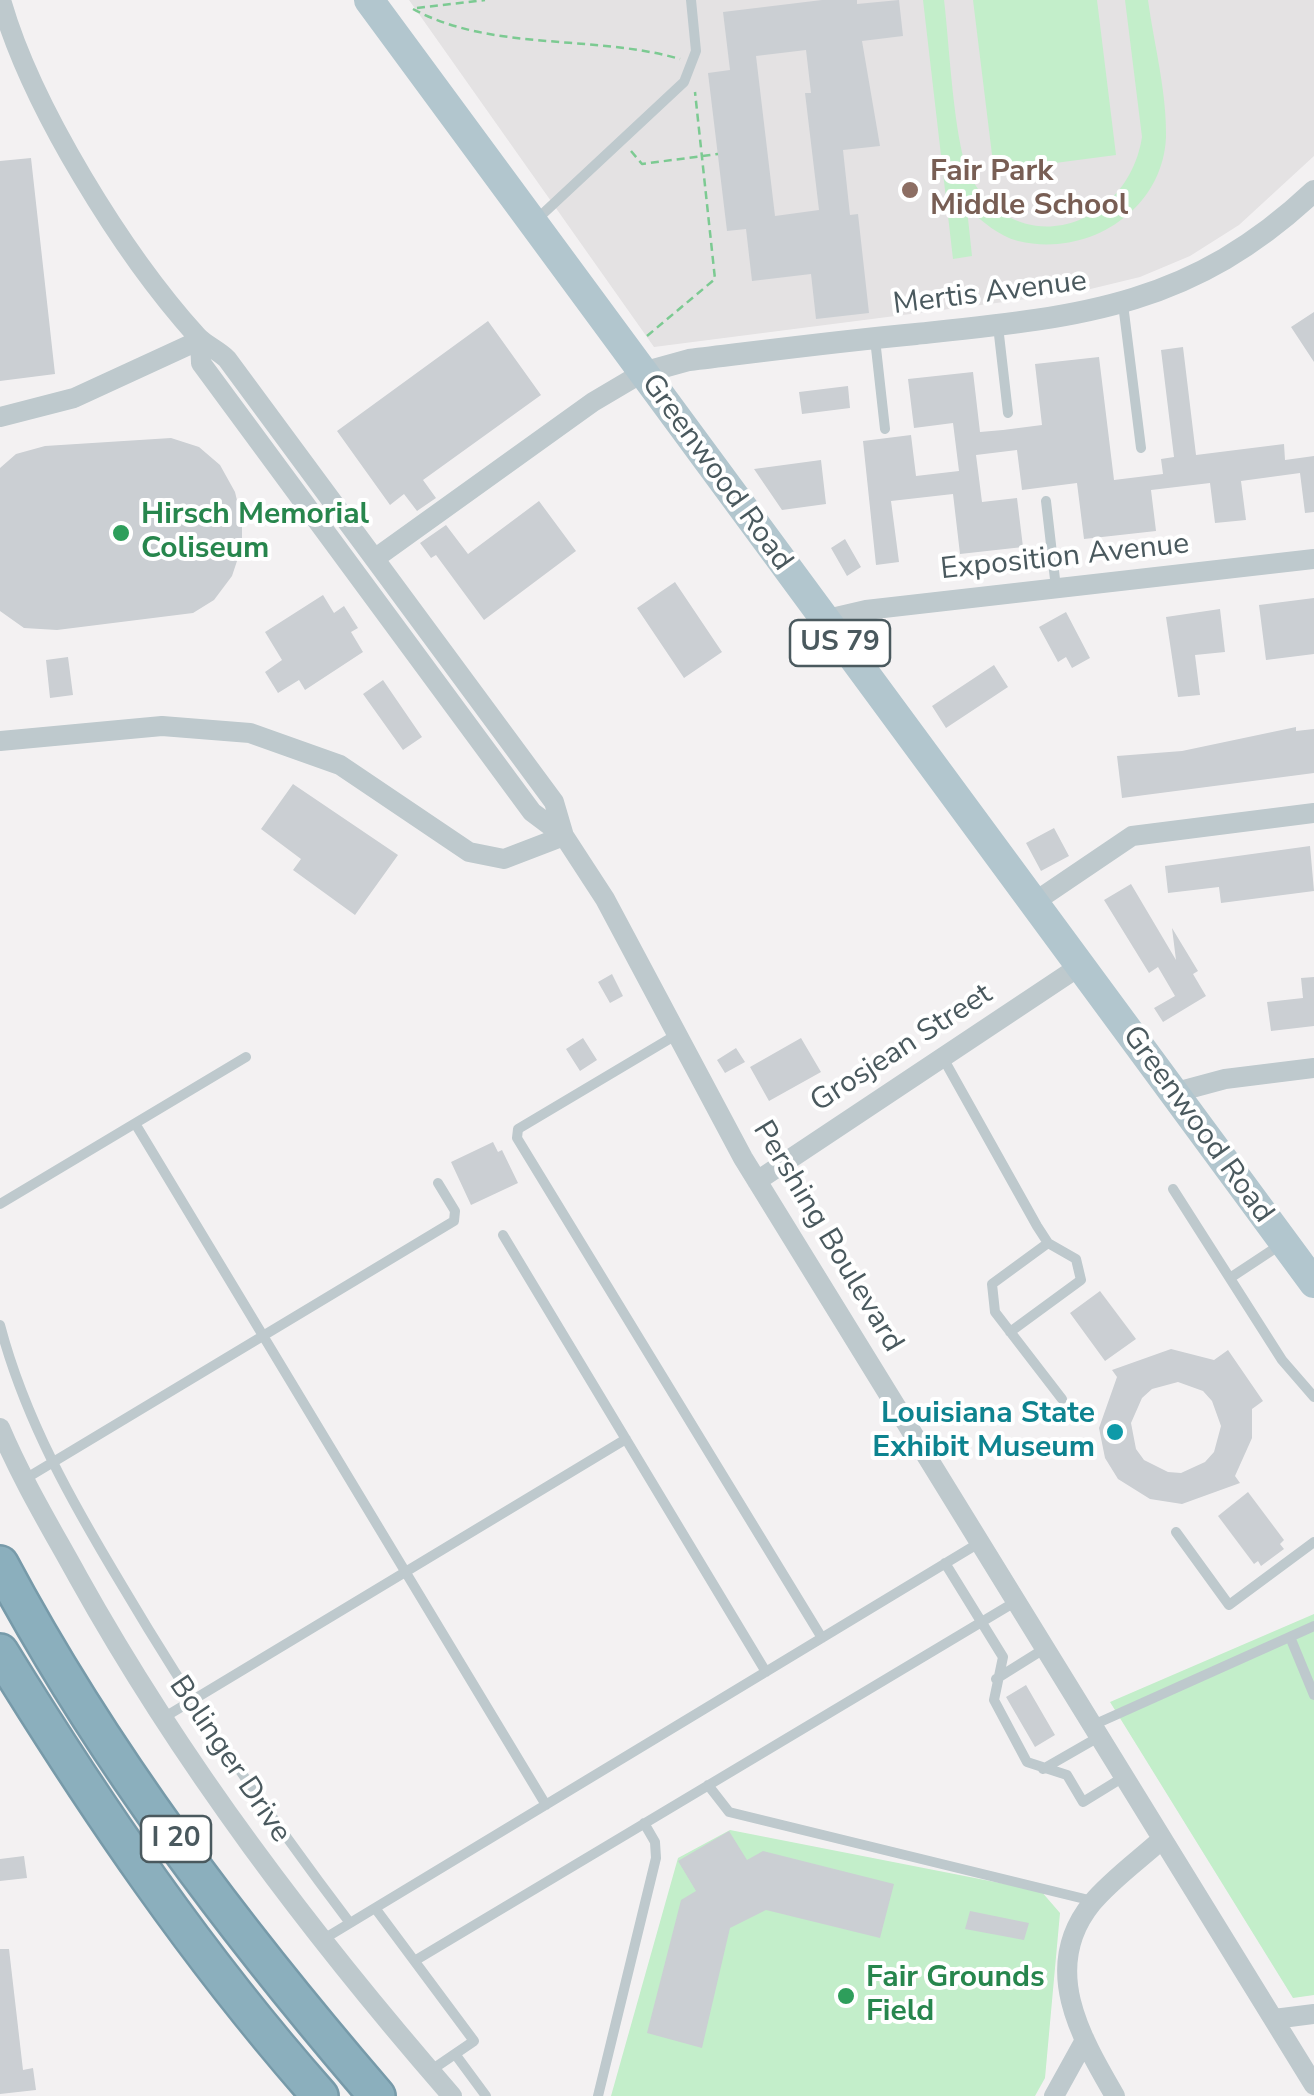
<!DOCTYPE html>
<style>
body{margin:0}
canvas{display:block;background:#f3f1f2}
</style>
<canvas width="1314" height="2096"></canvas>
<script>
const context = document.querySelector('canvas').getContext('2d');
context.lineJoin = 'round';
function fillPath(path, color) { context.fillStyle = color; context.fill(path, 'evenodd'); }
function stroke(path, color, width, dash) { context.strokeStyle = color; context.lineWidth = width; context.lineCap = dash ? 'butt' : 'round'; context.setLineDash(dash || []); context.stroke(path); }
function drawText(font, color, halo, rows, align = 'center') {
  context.font = font + ' "Nunito Sans",sans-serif'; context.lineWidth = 8; context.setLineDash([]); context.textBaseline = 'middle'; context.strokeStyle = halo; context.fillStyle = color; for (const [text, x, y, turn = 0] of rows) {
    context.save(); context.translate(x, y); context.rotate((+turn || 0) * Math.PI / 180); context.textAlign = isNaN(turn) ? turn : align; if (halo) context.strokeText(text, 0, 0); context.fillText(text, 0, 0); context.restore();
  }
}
fillPath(new Path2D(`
 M409,0H1314V156L1239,225L1190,256L1140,277L1074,293L654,347Z`), '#e4e2e3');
fillPath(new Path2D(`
 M923,0H944C949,39 954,146 970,176C1017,264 1128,228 1142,137L1125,0H1148C1154,44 1167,93 1166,137C1163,211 1087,258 1018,241C998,236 983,221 967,209L972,256L953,259Z
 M973,0H1097L1116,155L994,171Z
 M1314,1614V1995L1293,1998L1110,1702Z
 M730,1830L1041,1891L1060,1913L1045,2078L1035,2096H611L678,1858Z`), '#c3eeca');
fillPath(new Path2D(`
 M822,0H857V4L899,0L903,36L862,41L880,146L843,150L850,215L858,214L869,313L816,319L811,274L752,281L746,229L727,231L708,73L730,70L723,12ZM806,50L811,93H805L819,210L775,216L756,56Z
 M31,158L55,374L0,381V161Z
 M1314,312V362L1291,327Z
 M488,321L541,395L423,480L436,498L417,511L404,494L390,505L337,431Z
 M1183,347L1196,455L1284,444L1285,460L1314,456V512L1305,513L1300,473L1241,481L1246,520L1215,523L1210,483L1151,490L1156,531L1084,539L1077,483L1022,490L1017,450L976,455L982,502L1017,498L1023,547L960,554L953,494L891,501L899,562L876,565L863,441L911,435L916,476L959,471L953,423L914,428L908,379L973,372L980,432L1003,430L1042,425L1035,364L1099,357L1114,480L1163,474L1161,459L1174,457L1161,350Z
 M848,386L850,408L802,414L799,392Z
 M171,438L199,447L220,465L235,492L242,521V546L232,576L214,600L193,613L57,630L24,628L0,611V468L16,454L45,446Z
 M821,460L826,504L782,510L754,469Z
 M539,501L576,551L484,620L436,555L431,558L420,543L446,525L468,554Z
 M845,539L861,567L847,576L831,548Z
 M675,582L722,652L684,678L637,608Z
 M323,595L334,613L344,606L358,628L351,632L363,652L305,690L299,680L278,693L265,672L282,660L265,632Z
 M1314,598V654L1266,660L1259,605Z
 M1220,609L1225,652L1195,655L1200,695L1178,697L1166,617Z
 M1066,612L1090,658L1072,668L1066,657L1058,662L1039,627Z
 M68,657L73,695L50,698L46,660Z
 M994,665L1008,687L946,728L932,706Z
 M383,680L422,737L403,750L363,694Z
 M1296,727V731L1314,729V773L1122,798L1117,756L1182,751Z
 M293,784L398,855L355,915L293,870L301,859L261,829Z
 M1054,828L1069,856L1041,871L1026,843Z
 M1310,846L1314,891L1221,903L1219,887L1168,893L1165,866Z
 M1131,884L1176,960L1172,928L1198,971L1193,974L1206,996L1163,1022L1154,1008L1175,996L1158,967L1149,973L1104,900Z
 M612,974L623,996L610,1003L598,982Z
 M1314,977V1026L1271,1031L1267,1002L1303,998L1301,978Z
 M583,1038L597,1060L580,1071L566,1049Z
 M801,1038L821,1072L769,1101L750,1067Z
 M736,1048L745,1062L725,1073L717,1060Z
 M493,1142L498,1152L502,1150L518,1183L471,1205L451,1162Z
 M1100,1291L1136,1339L1105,1361L1070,1313Z
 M1171,1349L1214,1360L1228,1350L1263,1401L1252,1409V1438L1235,1476L1240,1483L1182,1504L1150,1499L1118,1479L1105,1458L1099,1428L1117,1377L1112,1370ZM1178,1382L1203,1391L1212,1401L1221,1426L1214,1452L1205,1462L1181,1473L1168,1472L1144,1460L1136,1449L1131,1423L1142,1398L1152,1389Z
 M1248,1492L1284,1540L1280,1544L1284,1549L1261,1566L1258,1561L1254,1564L1218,1516Z
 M1026,1685L1055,1735L1035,1747L1006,1697Z
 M729,1831L747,1860L763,1851L894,1884L880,1938L766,1910L730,1928L702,2048L647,2033L681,1900L696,1891L678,1861Z
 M24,1856L27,1878L0,1881V1859Z
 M970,1911L1029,1923L1024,1940L965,1929Z
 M0,1949H9L23,2070L33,2068L36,2090L0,2094Z`), '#cbcfd3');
const motorway = new Path2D(`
 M0,1564C102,1756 236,1932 377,2096
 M0,1652C96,1808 198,1958 320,2096`);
stroke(motorway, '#779aa9', 40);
stroke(new Path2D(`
 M417,8L485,0
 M413,9C492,52 594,34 680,59
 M631,151L642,164L718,154
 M647,336L715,279L695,92`), '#7cca92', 2.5, [8, 5]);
stroke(new Path2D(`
 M534,222L684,82L696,51L691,0
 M1123,304L1141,448
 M998,326L1008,413
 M875,339L885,429
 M1046,501L1056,588
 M676,1035L518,1129L517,1138L822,1638
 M943,1058L1037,1226L1048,1243L1076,1259L1081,1280L1010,1332
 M136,1125L546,1805
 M1173,1189L1282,1360L1314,1397
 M0,1204L246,1057
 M503,1235L766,1672
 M1048,1243L992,1284L995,1312L1062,1399
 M1230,1278L1283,1243
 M0,1325C25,1420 73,1504 123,1587C192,1704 268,1815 350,1923
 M25,1479L454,1221L455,1211L438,1183
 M1176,1532L1229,1605L1314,1542
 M945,1563L1003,1657L994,1700L1027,1762L1067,1775L1083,1802L1122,1778
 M1290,1637L1314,1695
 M996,1679L1044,1649
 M163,1718L626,1439
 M1091,1726L1314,1626
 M1043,1769L1097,1738
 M708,1785L729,1812L1093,1901
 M375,1908L474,2041L430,2071
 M322,1940L979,1543
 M416,1960L1015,1602
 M455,2054L486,2096
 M598,2096L656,1858L655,1842L644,1823`), '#bec9cd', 10);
stroke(new Path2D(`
 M1,0C31,106 123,254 197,336C205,345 218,350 227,359L554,802L564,836L605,899L743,1158L1314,2085
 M200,340L201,363L532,812L564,836
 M0,417L74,398L200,340
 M377,557L593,402L642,373
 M823,620L866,610L1314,559
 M0,741L162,726L250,733L340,765L469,852L504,859L564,836
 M1033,903L1132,836L1314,813
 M1173,1093L1225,1079L1314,1068
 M757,1181L1080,966
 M0,1428C22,1480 51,1528 78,1577C182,1764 312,1935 452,2096
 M1274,2019L1314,2014
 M1054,2096L1085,2040
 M1115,2096C1080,2036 1040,1967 1092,1903C1111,1880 1139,1860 1161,1840`), '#bec9cd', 20);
stroke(new Path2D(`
 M642,373L689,360C764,351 840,341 916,334C1077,317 1190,308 1314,191`), '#bec9cd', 22);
stroke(new Path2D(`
 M369,0L1314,1283`), '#b2c6ce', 30);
stroke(motorway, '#8bafbd', 35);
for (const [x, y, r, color] of [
 [910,190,10,"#8d6e63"],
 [121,533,10,"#2e9e5b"],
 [1115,1432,10,"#0f9aa8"],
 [846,1996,10,"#2e9e5b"]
]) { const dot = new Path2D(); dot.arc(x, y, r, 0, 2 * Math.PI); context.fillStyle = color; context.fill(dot); stroke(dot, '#fff', 4); }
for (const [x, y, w] of [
 [840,643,100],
 [176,1839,70]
]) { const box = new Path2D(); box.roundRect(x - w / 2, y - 23, w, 46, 8); context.fillStyle = '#fff'; context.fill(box); stroke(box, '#4a595e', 2.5); }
drawText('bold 28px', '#4a595e', null, [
 ["US 79",840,643],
 ["I 20",176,1839]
]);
drawText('bold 30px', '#785e54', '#fff', [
 ["Fair Park",930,173],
 ["Middle School",930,207]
], 'left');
drawText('30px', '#4a595e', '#fff', [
 ["Mertis Avenue",990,294,-7],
 ["Greenwood Road",716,473,54],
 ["Exposition Avenue",1065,558,-6],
 ["Grosjean Street",902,1049,-33],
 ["Greenwood Road",1197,1125,54],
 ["Pershing Boulevard",827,1237,59],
 ["Bolinger Drive",229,1760,56]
]);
drawText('bold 30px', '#27864d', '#fff', [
 ["Hirsch Memorial",141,516],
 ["Coliseum",141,550],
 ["Fair Grounds",866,1979],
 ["Field",866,2013]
], 'left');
drawText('bold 30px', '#0d838f', '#fff', [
 ["Louisiana State",1095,1415],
 ["Exhibit Museum",1095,1449]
], 'right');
</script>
